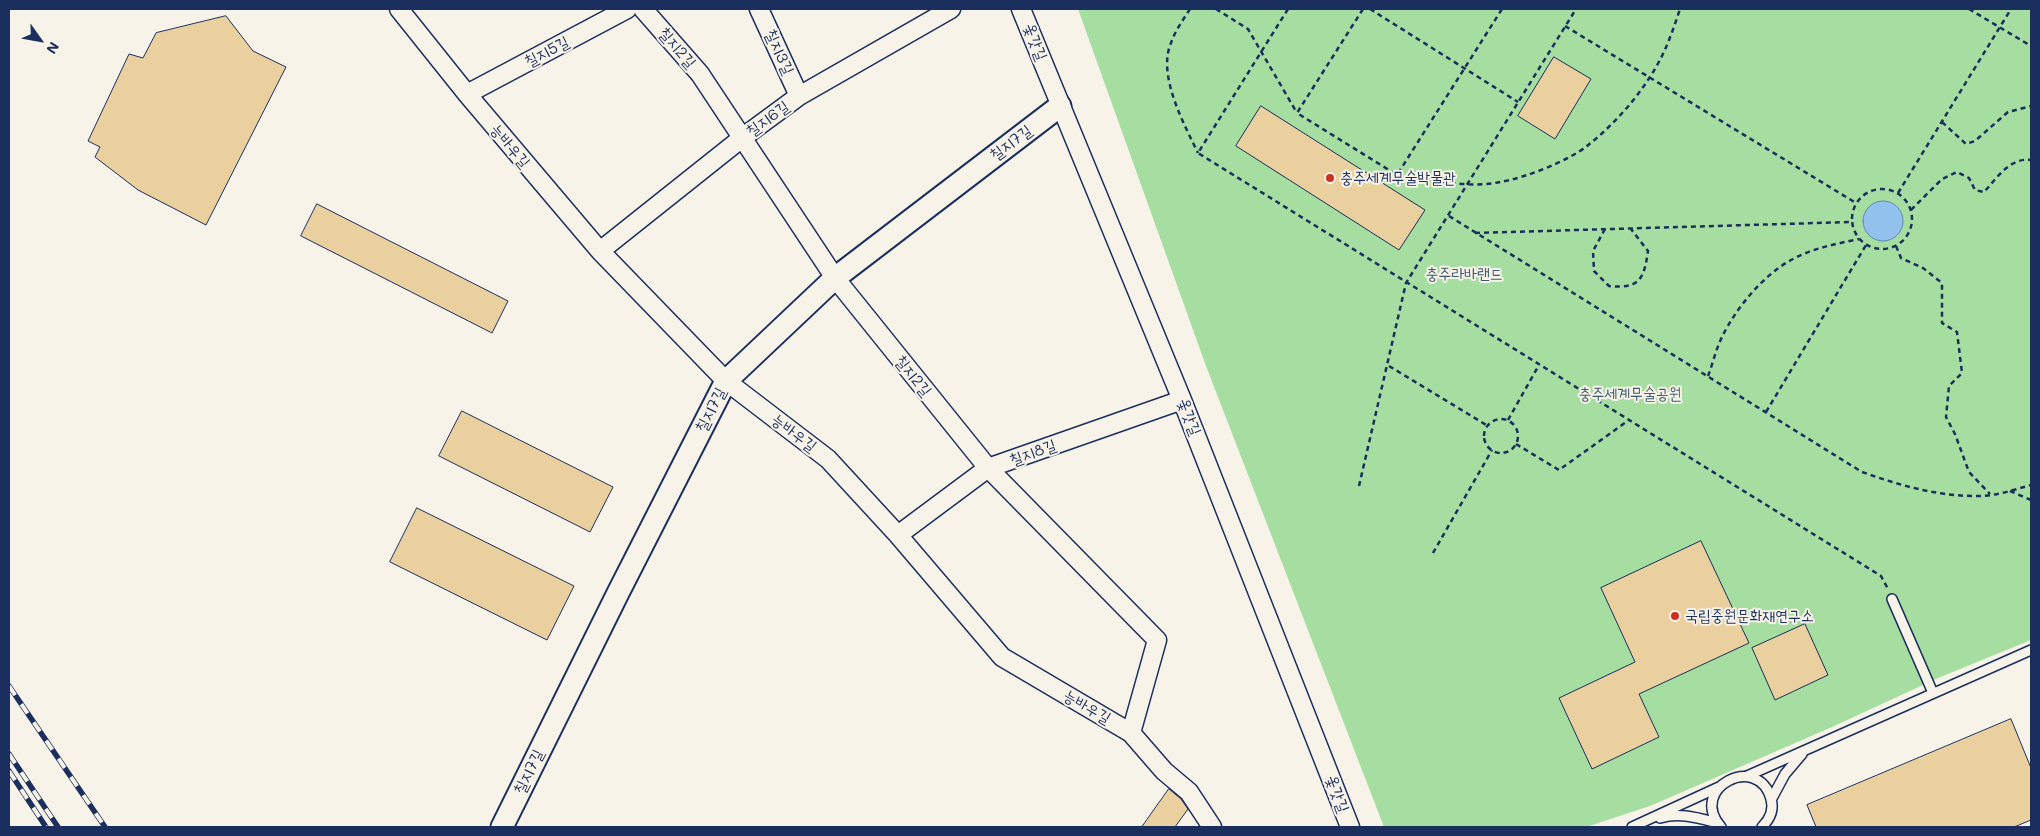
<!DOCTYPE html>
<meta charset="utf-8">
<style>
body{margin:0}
#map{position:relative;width:2040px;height:836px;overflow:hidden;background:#f7f3e8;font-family:Mali,sans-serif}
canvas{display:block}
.frame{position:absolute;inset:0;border:10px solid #1b2f5e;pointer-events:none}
.north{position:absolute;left:15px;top:15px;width:50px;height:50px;-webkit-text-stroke:4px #f7f3e8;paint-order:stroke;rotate:122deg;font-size:14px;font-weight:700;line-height:20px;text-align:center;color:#1b2f5e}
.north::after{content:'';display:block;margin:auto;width:18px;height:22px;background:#1b2f5e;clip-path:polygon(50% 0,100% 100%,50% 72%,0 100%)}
</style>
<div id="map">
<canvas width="2040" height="836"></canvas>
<div class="frame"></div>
<div class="north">N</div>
</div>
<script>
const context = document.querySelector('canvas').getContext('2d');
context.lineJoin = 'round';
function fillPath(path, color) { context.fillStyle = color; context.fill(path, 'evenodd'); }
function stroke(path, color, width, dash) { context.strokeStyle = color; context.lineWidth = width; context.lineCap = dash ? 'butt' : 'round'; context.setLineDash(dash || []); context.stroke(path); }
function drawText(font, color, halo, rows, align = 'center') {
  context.font = font + ' Mali,"Poor Story",sans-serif'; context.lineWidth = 4; context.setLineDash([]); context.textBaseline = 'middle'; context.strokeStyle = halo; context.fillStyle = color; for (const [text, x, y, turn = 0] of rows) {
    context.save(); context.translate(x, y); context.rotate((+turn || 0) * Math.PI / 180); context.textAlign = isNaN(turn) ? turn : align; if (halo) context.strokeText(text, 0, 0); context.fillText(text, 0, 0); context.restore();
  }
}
fillPath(new Path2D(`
 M1078,9H2031V640L1938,678L1832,727L1650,806L1586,827H1384L1206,366Z`), '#a6dda0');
const water = new Path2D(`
 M1863 221a20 20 0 1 1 40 0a20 20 0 1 1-40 0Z`);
fillPath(water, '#92c1ed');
stroke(water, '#6287b4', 1);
const building = new Path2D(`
 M226,16L253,51L286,67L206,225L138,190L95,157L100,147L88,141L129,54L143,58L156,33Z
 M1554,57L1591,79L1555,139L1518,116Z
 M1261,106L1425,210L1399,250L1236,146Z
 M317,204L508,301L492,333L301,236Z
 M462,411L613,487L590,532L439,456Z
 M417,508L574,586L547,640L390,562Z
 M1701,541L1749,643L1639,694L1659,737L1592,769L1559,698L1635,662L1601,588Z
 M1805,624L1828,675L1775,700L1752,648Z
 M2011,719L2031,768V820L2014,827H1816L1807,805Z
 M1169,789L1181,799L1188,809L1175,827H1142Z`);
fillPath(building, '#ebd09f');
stroke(building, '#1b2f5e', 1);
const service = new Path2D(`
 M1892,599L1933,693
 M1747,776L2031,650
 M1771,800L1785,774L1802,754
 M1660,818C1680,812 1698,818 1718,823
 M1632,827L1719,787
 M1721,827C1687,788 1758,752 1771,799C1774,809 1770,819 1762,827`);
const minor = new Path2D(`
 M399,9L467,94L600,251L726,381L828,459L898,535L1002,657L1131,733L1164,771L1189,792L1212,827
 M643,9L700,74L835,278L988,468L1157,640L1131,733
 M759,9L799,96
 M1021,9L1182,400L1350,827
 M467,94L627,9
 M600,251L742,138L799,96L951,9
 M898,535L988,468L1182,400`);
const tertiary = new Path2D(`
 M502,827L618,593L726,381L835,278L1060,106`);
stroke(service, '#1b2f5e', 12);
stroke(minor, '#1b2f5e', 21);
stroke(tertiary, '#1b2f5e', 25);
stroke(new Path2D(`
 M1190,9C1183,20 1175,31 1171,43C1157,75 1184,124 1198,153
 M1216,9L1248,29L1297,113
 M1288,9L1198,153L1881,576L1888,589
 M1363,9L1297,113L1397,175L1502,9
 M1370,9L1518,102
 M1969,9L2031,46
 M1565,26L1856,203
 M1942,122L1966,144L1975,141L2008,112L2031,106
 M1397,175C1430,179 1467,189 1500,182C1525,178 1568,161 1587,146C1620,120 1651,83 1667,45C1672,33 1676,21 1680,9
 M1852 219a30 30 0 1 1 60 0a30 30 0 1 1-60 0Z
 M1898,193L2011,9
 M1911,210L1942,179L1957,172L1969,178L1975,190L1984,192C1997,178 2010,157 2031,160
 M1449,216L1862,472C1899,485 1936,496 1975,496C1993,497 2013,490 2031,485
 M1605,229L1593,251L1594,271L1609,286C1639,289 1644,280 1648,251L1631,229
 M1475,233L1851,222
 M1896,246L1901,258L1923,268L1942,283V323L1957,332L1962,373L1949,386L1946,417L1955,434L1969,472L1990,494
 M1389,366L1488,426
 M1708,376C1713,363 1716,349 1722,337C1736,308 1764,274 1793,259C1813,248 1836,244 1859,239
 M1766,412L1866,245
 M1484 436a17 17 0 1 1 34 0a17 17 0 1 1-34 0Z
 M1508,420L1539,365
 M1516,444L1559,470L1629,420
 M1359,486L1406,283L1576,9
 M2010,491L2031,500
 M1433,553L1492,450`), '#1b2f5e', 2.5, [5, 4]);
stroke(service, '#f7f3e8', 9);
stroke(minor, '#f7f3e8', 18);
stroke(tertiary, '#f7f3e8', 21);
const rail = new Path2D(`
 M9,686L105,827
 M9,754L58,827
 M9,771L46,827`);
stroke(rail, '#1b2f5e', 5.5);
stroke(rail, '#f7f3e8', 4, [11]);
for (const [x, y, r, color] of [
 [1330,178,5,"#c8321e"],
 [1675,616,5,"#c8321e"]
]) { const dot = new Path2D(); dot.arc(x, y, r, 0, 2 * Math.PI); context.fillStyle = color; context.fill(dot); stroke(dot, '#f7f3e8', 2); }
drawText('16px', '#1b2f5e', '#f7f3e8', [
 ["옻갓길",1035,42,68],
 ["칠지2길",677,48,49],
 ["칠지5길",547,52,-28],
 ["칠지3길",779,52,65],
 ["칠지6길",768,119,-36],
 ["칠지7길",1011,143,-37],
 ["능바우길",510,146,50],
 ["칠지2길",913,376,51],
 ["칠지7길",711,410,-63],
 ["옻갓길",1189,417,68],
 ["능바우길",794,433,37],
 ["칠지8길",1033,453,-20],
 ["능바우길",1087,707,30],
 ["칠지7길",529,772,-64],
 ["옻갓길",1337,794,69]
]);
drawText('16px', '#1b2f5e', '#f7f3e8', [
 ["충주세계무술박물관",1340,178],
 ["국립중원문화재연구소",1685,616]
], 'left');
drawText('16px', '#3e5a6e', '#f7f3e8', [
 ["충주라바랜드",1464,274],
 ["충주세계무술공원",1630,394]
]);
</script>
